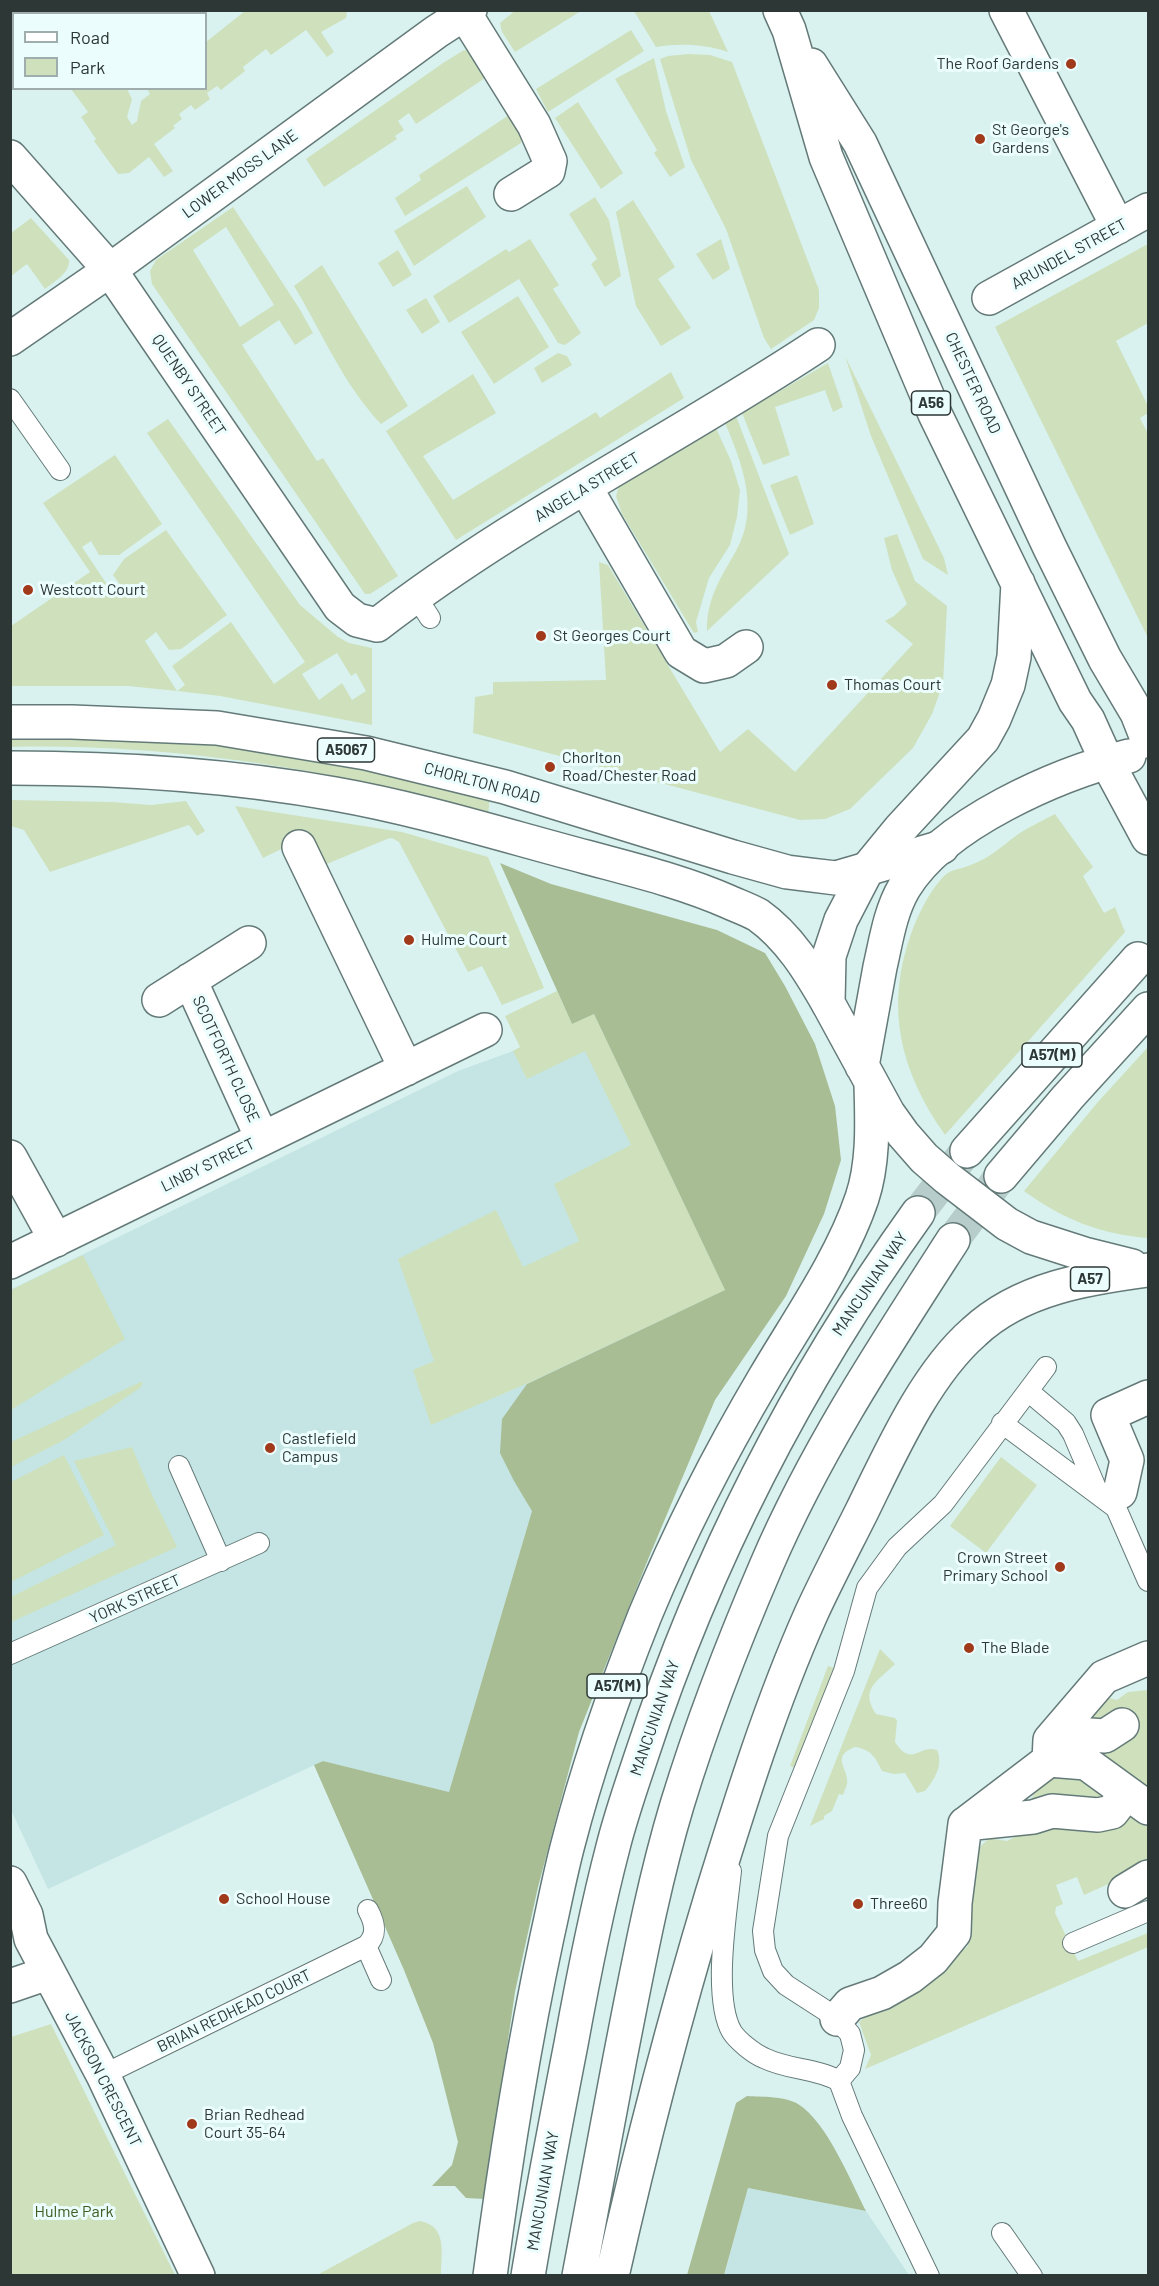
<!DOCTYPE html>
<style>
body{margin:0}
#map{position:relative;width:1159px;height:2286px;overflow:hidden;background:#d9f2f0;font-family:Barlow,sans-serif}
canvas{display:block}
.frame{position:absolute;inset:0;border:12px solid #2d3736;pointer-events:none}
.legend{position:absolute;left:12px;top:12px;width:195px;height:78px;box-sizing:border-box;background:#ebfefd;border:2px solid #9faead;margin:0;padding:8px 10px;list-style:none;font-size:18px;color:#2d3736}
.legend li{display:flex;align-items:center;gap:12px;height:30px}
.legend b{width:30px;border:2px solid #9faead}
</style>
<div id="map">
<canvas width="1159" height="2286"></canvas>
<div class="frame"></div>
<ul class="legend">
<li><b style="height:8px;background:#fff"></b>Road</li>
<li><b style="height:16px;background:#cee1bc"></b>Park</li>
</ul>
</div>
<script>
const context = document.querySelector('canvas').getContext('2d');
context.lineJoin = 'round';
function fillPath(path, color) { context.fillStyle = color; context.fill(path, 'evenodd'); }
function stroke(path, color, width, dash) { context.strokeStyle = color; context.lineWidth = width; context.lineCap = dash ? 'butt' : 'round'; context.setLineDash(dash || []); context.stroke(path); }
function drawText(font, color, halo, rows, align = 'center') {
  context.font = font + ' Barlow,sans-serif'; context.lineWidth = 6; context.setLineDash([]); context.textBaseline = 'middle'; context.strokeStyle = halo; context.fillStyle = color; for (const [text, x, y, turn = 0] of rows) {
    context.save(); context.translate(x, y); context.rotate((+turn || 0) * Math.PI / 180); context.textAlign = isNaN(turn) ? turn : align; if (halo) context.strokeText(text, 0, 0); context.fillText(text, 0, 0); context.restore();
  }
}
fillPath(new Path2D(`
 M594,1014L725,1290L527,1384L532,1511L449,1792L323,1761L48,1889L11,1810L10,1290L458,1071L513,1051Z
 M748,2188L866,2211L909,2275L724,2276Z`), '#c4e5e3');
fillPath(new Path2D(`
 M516,10H581V11L515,52L502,32L500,23Z
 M245,11H347L346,18L321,32L334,52L327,57L306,30L271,55L266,49L243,67L245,71L221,90L217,86L207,93L210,99L195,110L191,105L179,114L182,119L173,126L175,128L154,144L173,171L164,177L149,157L129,173L118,174L94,141L96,139L81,117L88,112L71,89H127L132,99L127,117L132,125L137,121L141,101L150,94L147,89L206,88V42Z
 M634,11H709L728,52C705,44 680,43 656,47Z
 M631,30L644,51L548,112L536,89Z
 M464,50L472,52L488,76L416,124L409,113L398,121L404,130L395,136L397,139L324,187L306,159L443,63Z
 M689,54L710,55L732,62L819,290V308L814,320L771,349L764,338L726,229L691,160L660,59L668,56Z
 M654,58L666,111L685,167L670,177L654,153L657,150L615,79Z
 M578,102L623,173L601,189L555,118Z
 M512,113L523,132L521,143L405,216L395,198L421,180L419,175Z
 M467,186L486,217L414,266L394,231Z
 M595,197L609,220L621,276L605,287L591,264L597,259L569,214Z
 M633,200L675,267L658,279L691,328L661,346L636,306L616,212Z
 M233,207L299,308L313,333L295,345L279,320L242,345L317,461L323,458L398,576L370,594H365L152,284L150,271L156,260ZM226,227L274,305L240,327L193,250Z
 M31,218L69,260C70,273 55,281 45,289L27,264L11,276V233Z
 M530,239L559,285L553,289L581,333L565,345L558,343L519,279L449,323L433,296L506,249L509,252Z
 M721,239L730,269L713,280L696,254Z
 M1148,244V323L1116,341L1148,406V413L1140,418L1148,434V638L995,327Z
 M398,250L412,275L393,287L378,263Z
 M322,265L408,406L381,424C343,384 323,334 294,286Z
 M518,296L549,347L494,384L461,332Z
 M426,298L440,322L422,334L406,310Z
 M558,353L567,356L572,365L542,383L534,368Z
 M845,356L944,558L948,575L923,559L871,436Z
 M828,363L843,407L833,412L825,390L775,407L790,455L763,465L742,413Z
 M671,372L684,398L456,540L386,431L473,374L496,413L423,456L453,500L596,412L600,418Z
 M736,416L789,554L707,631C706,600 721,577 736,551C760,509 742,463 725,423Z
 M168,419L300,605L338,637L349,643L372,648V725L220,696L177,691L128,686H11V626L90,572L43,503L115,455L162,524L119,555H99L91,541L82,547L112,592L121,586L113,575L124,559L166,530L227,615L181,649L169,650L156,632L145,641L177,691L185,685L172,666L231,622L274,684L305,662L147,433ZM337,653L351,676L356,673L366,691L352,700L342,683L319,700L302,674Z
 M716,428L731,461L740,490L737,517L730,545L709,578L696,622L698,632L694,633L622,514L616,496L619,486Z
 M797,475L814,524L790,535L770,485Z
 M897,534L915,581L947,606L943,684L932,714L913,748L850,809L825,819L800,820L473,733L475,697L493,694V682L606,680L599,562L608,565L720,752L748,729L795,772L913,644L885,621L894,616L907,604L892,570L884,538Z
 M10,729L99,730L333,758L490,798L488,814C435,801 382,786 328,775C228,756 113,744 11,747Z
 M11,800L112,802L151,805L186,801L205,831L197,836L189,825L50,872L24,830L11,826Z
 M235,806L402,832L488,857L544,988L502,1005L482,966L468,972L399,842L392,838L387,839L322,866L308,836L263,858Z
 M1055,814L1093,867L1083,876L1104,913L1115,907L1125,932L945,1135C900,1071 884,1007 912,931C919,913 930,890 944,876C952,868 964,869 973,864C992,857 1006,842 1023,831C1033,825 1044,820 1055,814Z
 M557,991L572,1024L594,1014L725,1290L528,1383L431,1425L413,1370L434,1361L398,1259L496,1210L523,1267L579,1241L554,1184L631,1145L585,1051L527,1079L513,1051L520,1047L505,1016Z
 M1148,1047V1238C1100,1234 1064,1220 1024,1191L1097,1103Z
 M83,1255L125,1339L11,1410V1290Z
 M143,1381L141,1387L64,1440L11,1467V1442Z
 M132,1447L152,1495L177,1547L11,1622V1597L116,1545L74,1461Z
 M64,1455L104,1535L11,1582V1482Z
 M1001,1457L1037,1485L986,1553L950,1526Z
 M880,1649L895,1664C878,1681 859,1689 876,1714L895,1718L897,1721L895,1742C912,1768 919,1744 937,1750C944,1765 934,1780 925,1791L917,1793L905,1773L894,1774L882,1771C875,1757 872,1750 855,1747C831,1756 847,1767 847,1780C848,1785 844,1791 843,1795L839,1794L832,1811L824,1816V1819L810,1826Z
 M828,1666L834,1668L796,1768L790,1766Z
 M1148,1690V1799L1108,1770L1077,1716L1106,1697L1117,1700L1128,1692Z
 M1082,1773L1148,1816V1871L1113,1882L1084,1895L1077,1877L1056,1885L1063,1904L1056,1907L1055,1913L1078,1961L1148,1933V1947L865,2069L871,2055L859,2022C875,2009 891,1999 912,1997C919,1984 927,1972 939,1963C948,1957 959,1955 968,1946L975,1852L989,1838L1007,1841L1034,1827L1026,1811L1035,1791L1056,1775Z
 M51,2024L175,2275H11V2037Z
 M420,2221C448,2226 441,2254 441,2275H317L413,2223Z`), '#cee1bc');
fillPath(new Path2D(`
 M500,863L551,884L717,930L765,953L785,986L815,1044L835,1106L841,1160L824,1214L786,1296L715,1400L649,1557L579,1732L538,1887L515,1992L485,2199L466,2198L455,2186H432L452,2165L458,2142L433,2043L404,1970L314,1765L323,1761L449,1792L532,1511L514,1481L500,1453L502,1419L527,1384L725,1290L594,1014L572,1024Z
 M747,2096C762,2097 785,2096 798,2104C827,2122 850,2180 866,2211L748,2188L724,2275H687L736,2103Z`), '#a8bd94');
stroke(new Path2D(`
 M918,1213L963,1155
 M953,1240L1001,1176`), '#b7cdcb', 33, [33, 16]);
const lane = new Path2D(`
 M10,399L60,470
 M415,595L430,618
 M1028,1391L1066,1423L1073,1434L1099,1495
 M1002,1423L1116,1508L1148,1581
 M179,1466L221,1561
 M10,1654L259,1543
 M731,1871C727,1910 712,1998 732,2032C738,2041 754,2054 764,2058C788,2070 816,2068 839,2081L852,2116L929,2276
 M368,1910C375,1923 378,1935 366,1946L381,1980
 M1073,1943L1148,1911
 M103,2075L366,1946
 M839,2081L850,2068L854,2050L850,2034L834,2016L786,1985L773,1971L765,1950L763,1931L778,1836L844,1671L867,1588L897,1547L943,1504L1046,1367
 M1002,2233L1032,2276`);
const street = new Path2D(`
 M1006,10L1118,227
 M465,14L534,125L550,161L548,171L511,194
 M10,157L110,270L340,607L357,620L377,625C515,518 673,441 818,345
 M989,298L1148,210
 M10,339L110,270L436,32L470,10
 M585,487L681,652L704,666L726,661L746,647
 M299,847L406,1069
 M190,980L262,1138
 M159,1000L249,943
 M10,1157L56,1240
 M10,1262L485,1030
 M1120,1492L1127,1460L1108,1415L1148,1397
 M1148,1658L1104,1677L1050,1740L1049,1760L1086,1763L1148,1808
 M1050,1749L1081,1743L1090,1735L1105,1736L1122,1725
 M965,1824L1049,1760
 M10,1883L26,1915L31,1939L103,2075L198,2276
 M1125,1891L1148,1877
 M10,1986L48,1973
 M837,2019L850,2004L882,1993L910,1977L933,1959L954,1933L955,1903L965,1824L1033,1817L1052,1811L1098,1815L1112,1812L1126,1794`);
const primary = new Path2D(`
 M10,722H72L217,728L366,753L505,787L733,857L787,872L811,875L836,878L942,847
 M10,768C119,768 229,775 335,794C420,809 503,835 586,857C634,870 684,882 729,902C738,906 749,910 758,915C789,937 809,970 828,1003`);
const highway = new Path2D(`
 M780,10L789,30L826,157L935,414L1075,701L1088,720L1107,762L1148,838
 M811,65L860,143L1050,548L1105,659L1137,713L1148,741
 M1018,583L1014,657L1008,685L994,719L983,739L900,829L868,868L841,920L829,956L828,1003L888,1113L903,1134L924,1158L947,1178L1007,1224L1031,1237L1084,1254L1132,1266
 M862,1066C868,1033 874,1000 880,967C886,941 890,912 904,888C943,823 1058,774 1129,756
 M967,1151L1138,959
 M1001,1176L1068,1097L1148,1009
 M490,2276C505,2162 523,2049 547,1937C554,1906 560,1874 568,1844C588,1766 615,1690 645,1615C679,1533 720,1453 765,1377C798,1321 842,1258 862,1198C874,1162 872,1122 871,1084
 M528,2276C541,2198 556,2121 571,2044C583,1978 596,1912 613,1847C621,1815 632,1784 642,1754C706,1559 799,1379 918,1213
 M579,2276C595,2189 611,2103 628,2017C642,1946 656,1875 677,1805C702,1723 733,1643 767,1564C816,1450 886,1344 953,1240
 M612,2276C641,2147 674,2020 712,1894C741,1800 771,1704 811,1614C827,1579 845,1545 862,1511C891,1452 925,1375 974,1332C1021,1288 1088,1278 1148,1270`);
stroke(lane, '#647a78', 22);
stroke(street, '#647a78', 36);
stroke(primary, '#647a78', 36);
stroke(highway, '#647a78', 36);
stroke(lane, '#fff', 20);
stroke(street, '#fff', 33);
stroke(primary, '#fff', 33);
stroke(highway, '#fff', 33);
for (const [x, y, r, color] of [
 [1071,64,6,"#a1391b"],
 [980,139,6,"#a1391b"],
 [28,590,6,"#a1391b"],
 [541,636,6,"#a1391b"],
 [832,685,6,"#a1391b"],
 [550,767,6,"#a1391b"],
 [409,940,6,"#a1391b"],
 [270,1448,6,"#a1391b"],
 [1060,1567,6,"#a1391b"],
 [969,1648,6,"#a1391b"],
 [224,1899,6,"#a1391b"],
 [858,1904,6,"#a1391b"],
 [192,2124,6,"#a1391b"]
]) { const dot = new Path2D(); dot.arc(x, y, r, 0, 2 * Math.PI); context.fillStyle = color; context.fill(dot); stroke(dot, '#ebfefd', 2); }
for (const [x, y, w] of [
 [931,403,39],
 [346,750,57],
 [1052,1055,60],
 [1090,1279,39],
 [617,1686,60]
]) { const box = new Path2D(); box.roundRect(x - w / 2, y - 12, w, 24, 4.5); context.fillStyle = '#ebfefd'; context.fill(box); stroke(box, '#2d3736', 1.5); }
drawText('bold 15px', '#2d3736', null, [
 ["A56",931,403],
 ["A5067",346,750],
 ["A57(M)",1052,1055],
 ["A57",1090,1279],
 ["A57(M)",617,1686]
]);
drawText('16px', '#2d3736', '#ebfefd', [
 ["The Roof Gardens",1059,64,"right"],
 ["St George's",992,130],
 ["Gardens",992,148],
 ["Westcott Court",40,590],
 ["St Georges Court",553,636],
 ["Thomas Court",844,685],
 ["Chorlton",562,758],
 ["Road/Chester Road",562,776],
 ["Hulme Court",421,940],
 ["Castlefield",282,1439],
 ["Campus",282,1457],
 ["Crown Street",1048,1558,"right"],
 ["Primary School",1048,1576,"right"],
 ["The Blade",981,1648],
 ["School House",236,1899],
 ["Three60",870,1904],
 ["Brian Redhead",204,2115],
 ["Court 35-64",204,2133]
], 'left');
drawText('16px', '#2d3736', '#ebfefd', [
 ["LOWER MOSS LANE",240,174,-36],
 ["ARUNDEL STREET",1069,254,-29],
 ["CHESTER ROAD",973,383,65],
 ["QUENBY STREET",189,385,56],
 ["ANGELA STREET",587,487,-31],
 ["CHORLTON ROAD",482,783,15],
 ["SCOTFORTH CLOSE",226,1059,65],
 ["LINBY STREET",208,1165,-26],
 ["MANCUNIAN WAY",870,1284,-56],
 ["YORK STREET",135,1599,-24],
 ["MANCUNIAN WAY",655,1718,-71],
 ["BRIAN REDHEAD COURT",234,2011,-26],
 ["JACKSON CRESCENT",103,2079,63],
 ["MANCUNIAN WAY",543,2191,-80]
]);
drawText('16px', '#405a1f', '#ebfefd', [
 ["Hulme Park",74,2212]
]);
</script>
